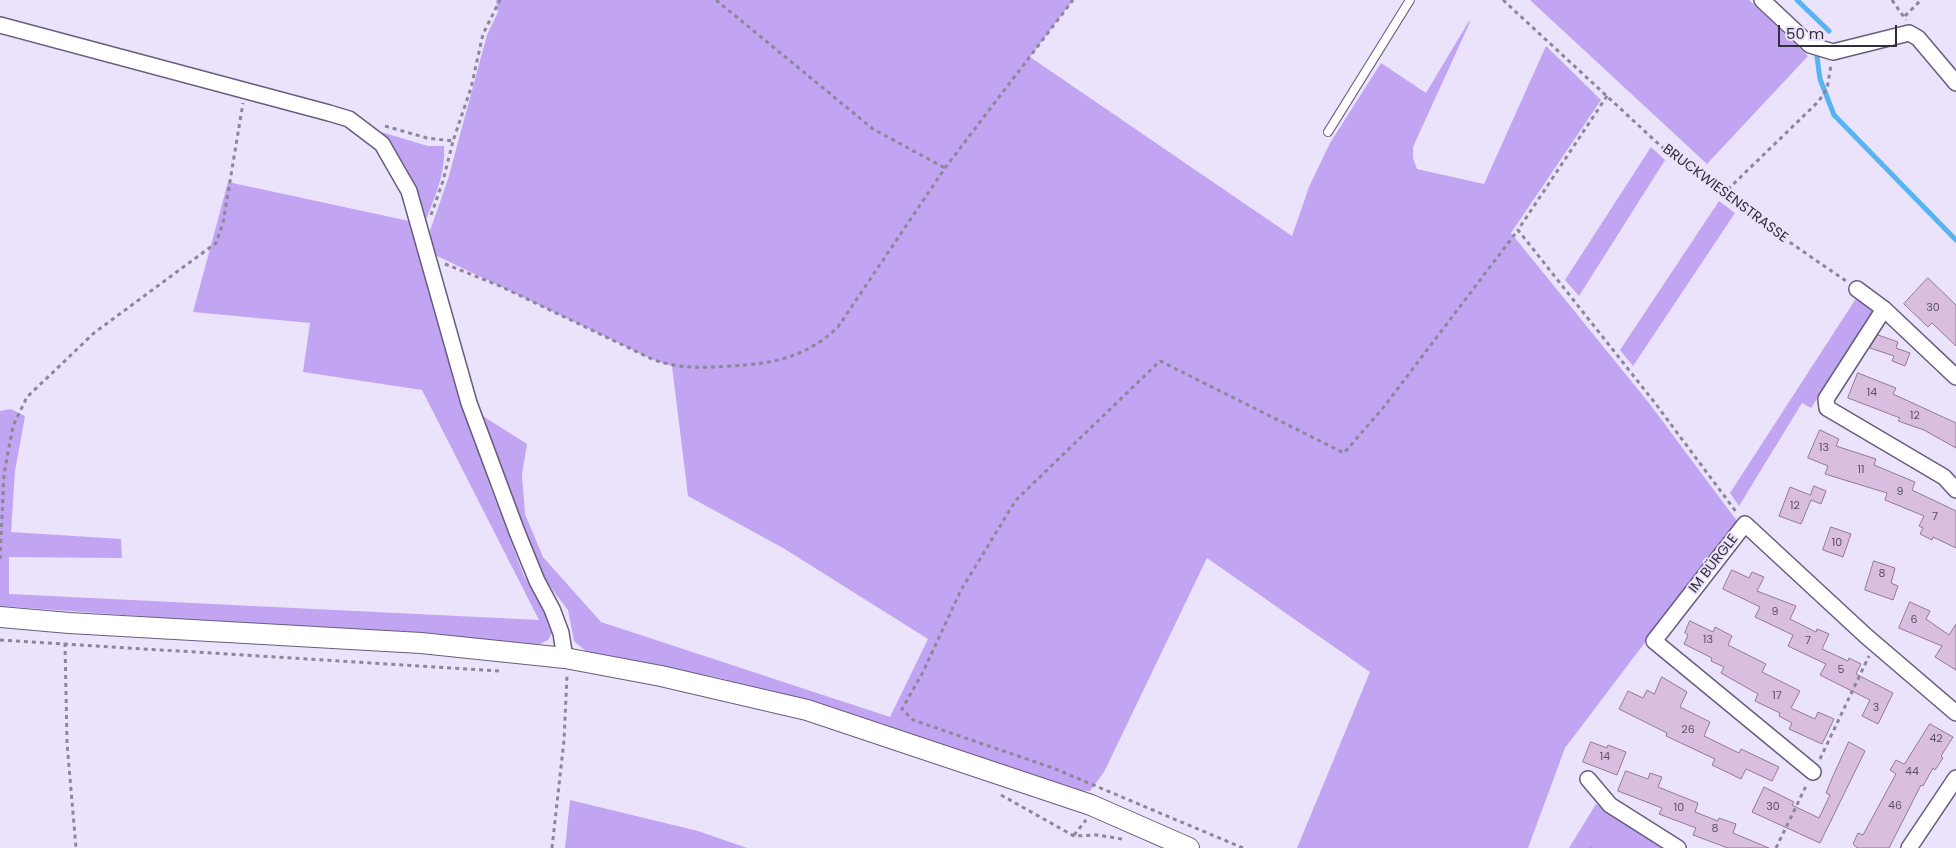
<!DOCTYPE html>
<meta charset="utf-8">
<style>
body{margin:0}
#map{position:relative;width:1956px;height:848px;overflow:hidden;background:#eae3fb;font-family:Poppins,sans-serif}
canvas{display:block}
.scale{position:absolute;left:1778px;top:25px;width:119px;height:22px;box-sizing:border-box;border:2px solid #322d3c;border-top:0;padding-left:6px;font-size:15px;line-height:18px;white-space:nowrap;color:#322d3c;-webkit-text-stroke:4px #eae3fb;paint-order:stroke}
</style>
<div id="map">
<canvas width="1956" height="848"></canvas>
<div class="scale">50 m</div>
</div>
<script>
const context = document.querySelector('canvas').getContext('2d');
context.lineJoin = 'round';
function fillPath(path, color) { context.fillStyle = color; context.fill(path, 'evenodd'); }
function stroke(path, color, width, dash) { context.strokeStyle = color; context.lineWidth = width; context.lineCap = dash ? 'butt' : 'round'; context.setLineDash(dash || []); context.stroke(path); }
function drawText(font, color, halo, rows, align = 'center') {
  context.font = font + ' Poppins,sans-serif'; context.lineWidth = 4; context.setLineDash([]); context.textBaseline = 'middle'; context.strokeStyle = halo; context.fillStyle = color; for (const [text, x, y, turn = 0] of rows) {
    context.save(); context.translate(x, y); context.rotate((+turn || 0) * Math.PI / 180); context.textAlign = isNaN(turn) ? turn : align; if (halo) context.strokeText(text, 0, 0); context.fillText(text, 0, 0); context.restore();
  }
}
fillPath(new Path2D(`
 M496,0H1073L1030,57L1292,236L1309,187L1330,143L1381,63L1426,93L1469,21L1470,22L1413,147V158L1417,169L1484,184L1546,46L1601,100L1511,233L1649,403L1737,521L1565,748L1528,848H1297L1370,672L1207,558L1104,772L1090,791L1066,790L890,728L720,678L587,652L574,641L568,610L538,571L478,413L527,444L522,474L525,514L543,557L601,622L890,717L928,639L783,548L688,496L672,366L654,360L433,254L430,231L448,179L487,35L498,12Z
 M1530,0H1749L1808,56L1707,164Z
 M381,132L428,146H444C446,172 435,196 426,220L406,167Z
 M1651,147L1665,160L1579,296L1565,280Z
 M228,182L409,221L460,399L491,489L524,576L551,619L553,632L548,640L538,645L0,606V411L11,409L25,416L15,471L11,532L121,539L122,558L9,557V594L539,620L422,390L303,372L310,323L193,312Z
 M1719,201L1735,213L1633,366L1620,350Z
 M1857,297L1874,311L1811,408L1802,403L1739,506L1730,493Z
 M570,800L698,831L747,848H565Z
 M1596,804L1663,848H1569Z`), '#c1a5f3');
stroke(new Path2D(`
 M1797,0L1829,31
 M1817,57L1820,79L1834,115L1956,240`), '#58b4f0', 5);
const building = new Path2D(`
 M1928,278L1956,305V346L1932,323L1928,327L1904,304Z
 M1878,335L1898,342L1896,348L1910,353L1905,366L1892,361L1894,356L1870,348Z
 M1858,373L1896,388L1893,394L1956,423V448L1924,430L1898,421L1900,418L1848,398Z
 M1820,430L1839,439L1836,446L1876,459L1874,465L1915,482L1912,490L1956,511V548L1933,537L1932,540L1920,534L1923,528L1919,526L1924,516L1885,500L1887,493L1825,474L1828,466L1808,458Z
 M1814,486L1826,491L1821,504L1811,500L1801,524L1779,516L1790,487L1810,495Z
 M1831,527L1851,534L1843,557L1823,550Z
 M1874,561L1895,568L1891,583L1898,586L1893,600L1865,590Z
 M1732,570L1749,578L1752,572L1764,577L1757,591L1796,606L1790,619L1816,632L1817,629L1829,634L1822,649L1848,661L1849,658L1861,664L1856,674L1893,693L1878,724L1862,716L1870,700L1820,675L1826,664L1788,646L1793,635L1755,617L1760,607L1723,589Z
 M1910,602L1930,611L1926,619L1949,635L1956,624V670L1935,657L1942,646L1899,628Z
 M1690,621L1713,632L1715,627L1732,636L1728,645L1766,664L1762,672L1800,691L1791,708L1815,719L1818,712L1834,719L1822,744L1789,729L1792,723L1779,716L1780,713L1755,701L1758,694L1721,673L1724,667L1711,661L1712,658L1684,644L1688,635L1685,633Z
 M1662,677L1687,692L1680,707L1710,722L1704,736L1739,753L1741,749L1779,767L1772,781L1746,769L1741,779L1712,765L1715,759L1666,736L1667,733L1619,709L1628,691L1643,698L1647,690L1654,694Z
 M1930,724L1953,737L1941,756L1943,758L1935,770L1933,768L1923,786L1921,785L1889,848H1857L1853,844L1858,833L1863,835L1896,774L1890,770L1896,760L1904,764Z
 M1591,742L1607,748L1608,745L1626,752L1617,775L1583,762Z
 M1849,742L1865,751L1820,843L1752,812L1764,787L1794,802L1792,805L1819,818L1830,795L1826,793L1833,776Z
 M1626,771L1648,779L1650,773L1662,777L1658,787L1698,803L1695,812L1718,821L1719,818L1736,824L1733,833L1769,848H1728L1693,835L1696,828L1659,814L1662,808L1618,791Z`);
fillPath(building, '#dabee0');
stroke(building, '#927897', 1);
const lane = new Path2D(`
 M1328,132L1410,0`);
const street = new Path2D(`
 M1762,0L1810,45L1833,52L1909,33L1918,38L1956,83
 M0,25L329,113L349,119L382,144L409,191L469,403L517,532L537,581L552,609L561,633L565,658
 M1857,289L1884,309L1956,377
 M1884,309L1826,399L1827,408L1944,477L1956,490
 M1813,772L1654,641L1745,524L1866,636L1956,713
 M1588,779L1610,805L1678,848
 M1909,848L1956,778`);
const secondary = new Path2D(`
 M0,617L69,623L421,643L565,658L661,676L807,710L1091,805L1189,848`);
stroke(lane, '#685c7f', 10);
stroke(street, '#685c7f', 18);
stroke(secondary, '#685c7f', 22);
stroke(new Path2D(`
 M716,0L873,129L945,168
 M1503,0L1664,149L1743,210L1846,281
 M1892,0L1906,20
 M1905,16L1921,0
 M1607,96L1518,230L1655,403L1737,513
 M385,126L427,138L453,141L471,88L483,34L500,0
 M1722,195L1818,102L1827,89L1831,65
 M431,215L443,181L453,141
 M445,264L500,286L654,360C684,369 699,368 729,366C773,364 805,358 838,327L945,168L1073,0
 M0,559L4,474L13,426L27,397L94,333L216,243L223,223L243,103
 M0,640L501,671
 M65,643L67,743L76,848
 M1820,759L1869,656
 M1001,795L1074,836L1097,835L1122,839
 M1074,835L1086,820
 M552,848L564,740L567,676
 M1243,848L1053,768L913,720L902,709L923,672L961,590L1016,500L1160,361L1344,453L1383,408L1518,230
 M1590,848H1591
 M1776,848L1807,784`), '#8c8699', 3, [4, 4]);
stroke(lane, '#fff', 8);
stroke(street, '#fff', 15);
stroke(secondary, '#fff', 20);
drawText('11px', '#5c5165', null, [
 ["30",1933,308],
 ["14",1872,393],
 ["12",1915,416],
 ["13",1824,448],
 ["11",1861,470],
 ["9",1900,492],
 ["12",1795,506],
 ["7",1935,517],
 ["10",1837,543],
 ["8",1882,574],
 ["9",1775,612],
 ["6",1914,620],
 ["13",1708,640],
 ["7",1808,641],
 ["5",1841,670],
 ["17",1777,696],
 ["3",1876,708],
 ["26",1688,730],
 ["42",1936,739],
 ["14",1605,757],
 ["44",1912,772],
 ["46",1895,806],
 ["30",1773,807],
 ["10",1679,808],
 ["8",1715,829]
]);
drawText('14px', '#322d3c', '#eae3fb', [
 ["BRUCKWIESENSTRASSE",1725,194,37],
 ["IM BÜRGLE",1714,564,-52]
]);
</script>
